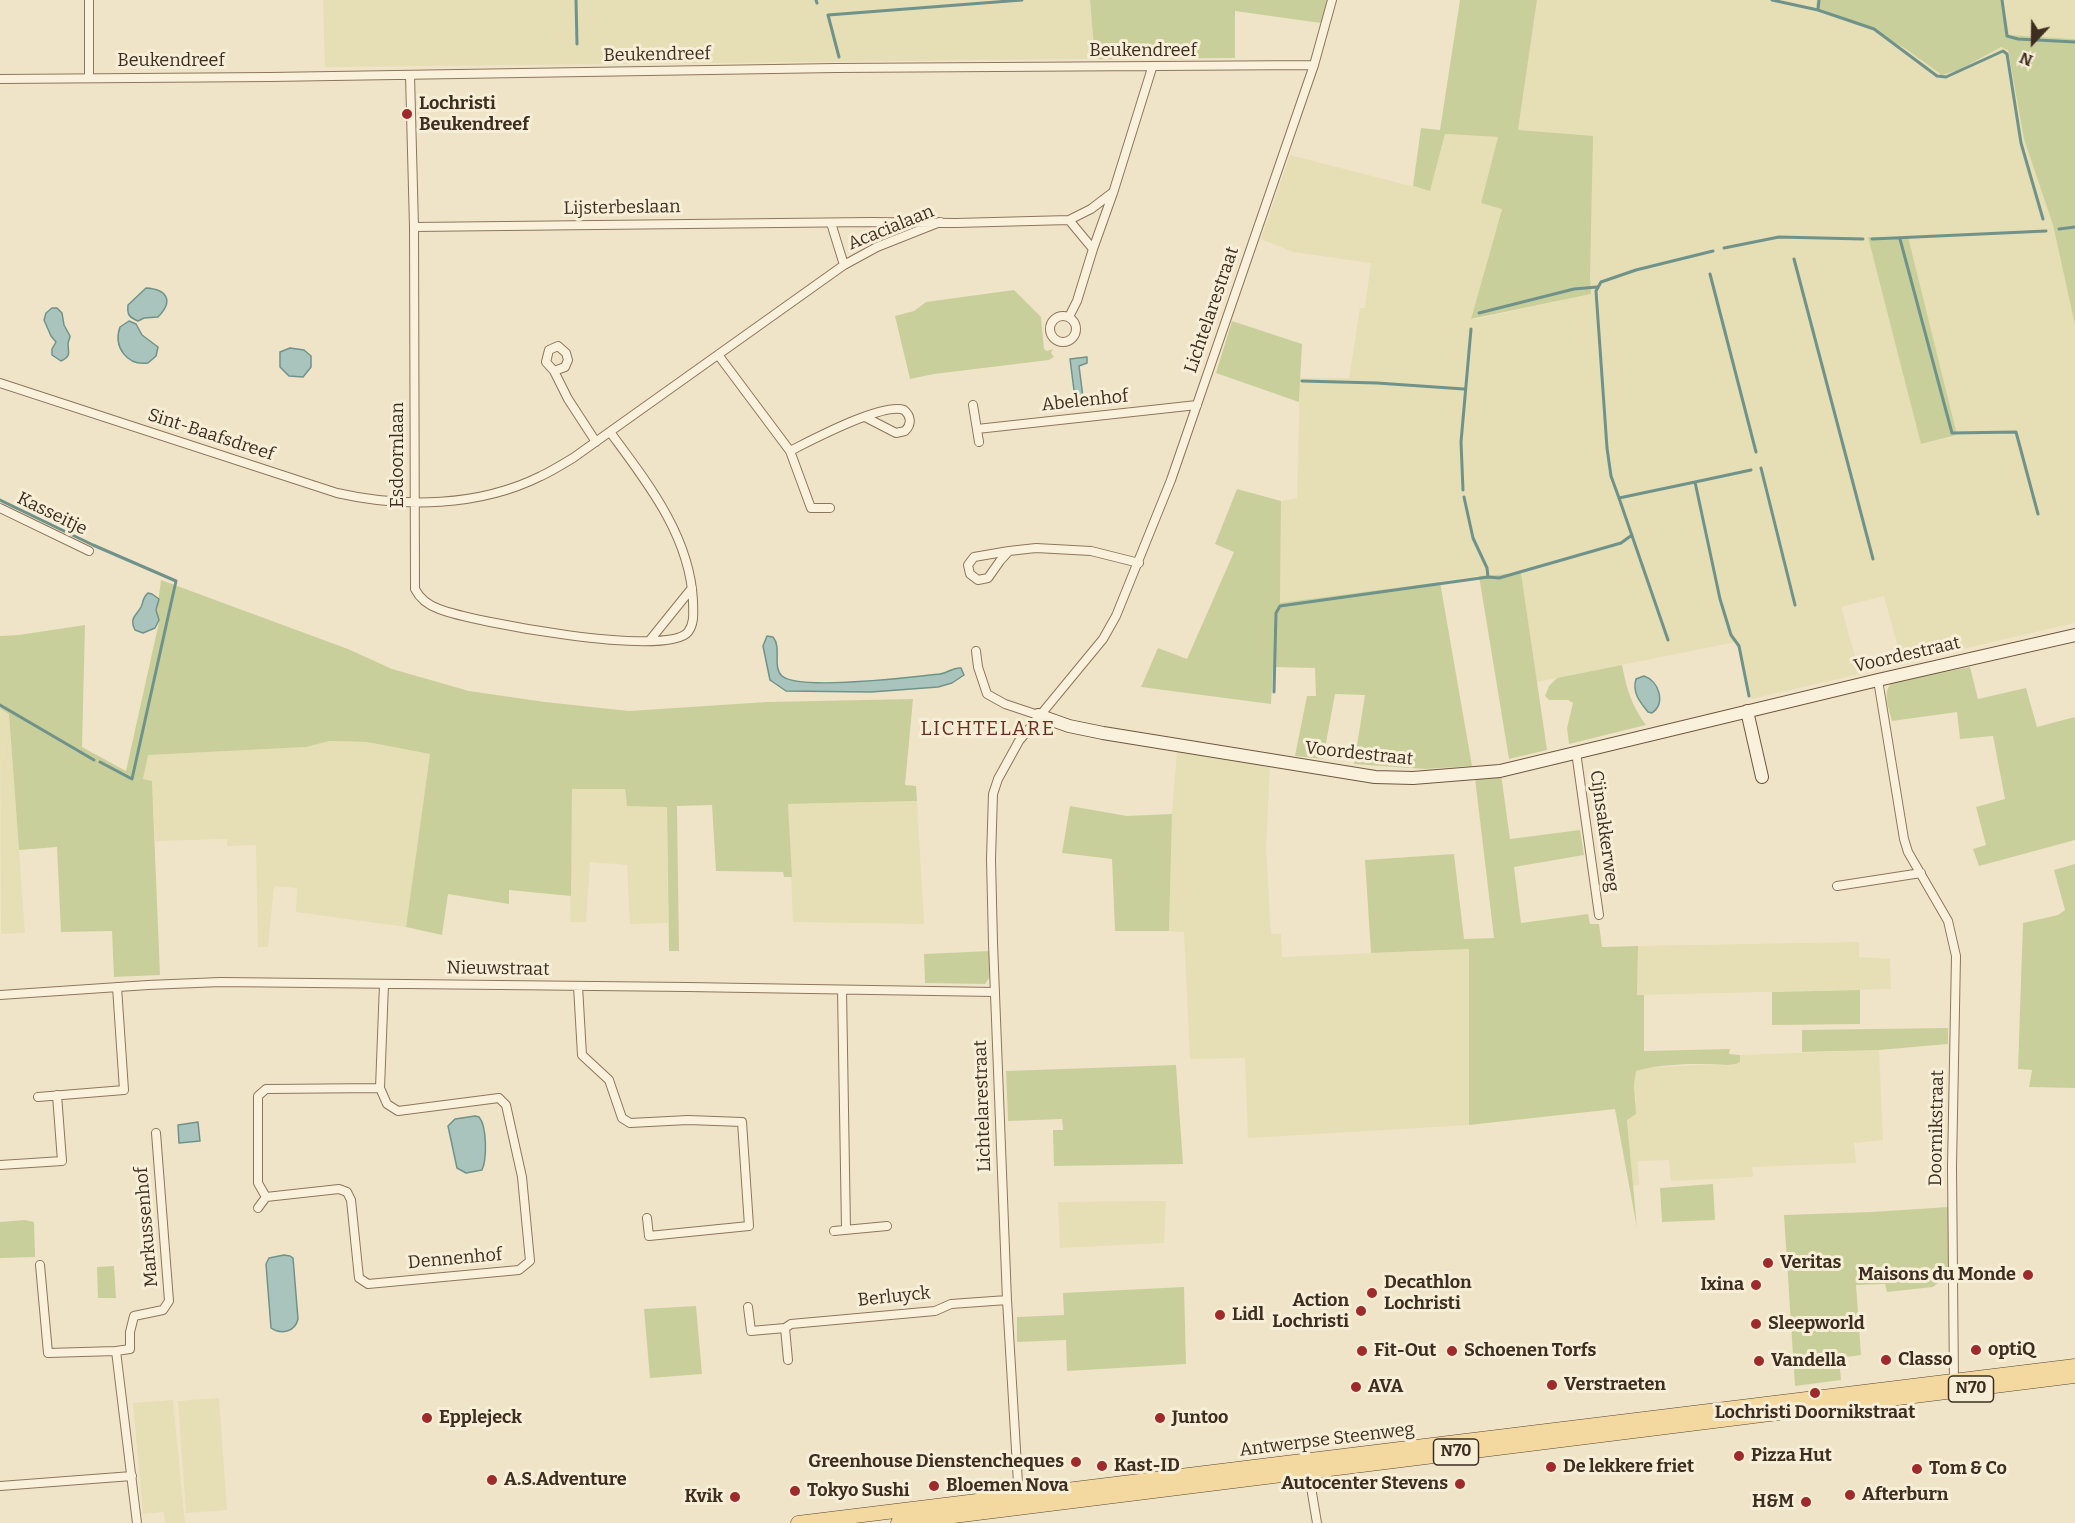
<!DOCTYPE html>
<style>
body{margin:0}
#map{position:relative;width:2075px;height:1523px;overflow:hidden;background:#f0e4c8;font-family:Bitter,serif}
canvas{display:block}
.north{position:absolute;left:2003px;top:12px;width:60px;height:60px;-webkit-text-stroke:4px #f7eed8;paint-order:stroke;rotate:202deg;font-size:16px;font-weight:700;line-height:24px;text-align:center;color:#3d2e20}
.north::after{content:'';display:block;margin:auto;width:21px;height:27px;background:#3d2e20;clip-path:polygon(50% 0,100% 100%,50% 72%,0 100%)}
</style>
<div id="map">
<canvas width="2075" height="1523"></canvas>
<div class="north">N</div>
</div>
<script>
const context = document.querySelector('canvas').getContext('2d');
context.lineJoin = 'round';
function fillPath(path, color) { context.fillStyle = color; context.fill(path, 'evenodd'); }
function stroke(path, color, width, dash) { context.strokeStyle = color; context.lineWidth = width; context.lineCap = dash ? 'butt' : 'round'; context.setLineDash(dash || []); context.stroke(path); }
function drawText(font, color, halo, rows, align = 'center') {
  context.font = font + ' Bitter,serif'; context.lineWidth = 6; context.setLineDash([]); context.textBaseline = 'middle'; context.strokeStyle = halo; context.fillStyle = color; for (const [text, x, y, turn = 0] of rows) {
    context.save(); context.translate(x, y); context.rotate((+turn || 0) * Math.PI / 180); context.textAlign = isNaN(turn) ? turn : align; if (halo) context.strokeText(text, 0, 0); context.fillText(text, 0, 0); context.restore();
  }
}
fillPath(new Path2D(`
 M323,0H1090L1095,59L325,67Z
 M1537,0H1817V7L1864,25L1906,49L1932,68L1959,70L2001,47L2008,50L2024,139L2053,225L2075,325V623L1902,663L1884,596L1841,607L1860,674L1751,699L1736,642L1537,682L1521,573L1479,576L1280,604L1281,501L1297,498L1300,378H1349L1360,308H1364L1365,306L1371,263L1293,252L1261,239L1290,155L1430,191L1445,134L1498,137L1481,203L1502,208L1471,319H1476L1591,294L1590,275L1518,130ZM1869,237L1957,436L1921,444Z
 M2003,0H2075V39L2009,35Z
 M0,708L9,713L25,933L1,934Z
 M330,741L367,742L430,754L406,927L296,912L297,888L274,886L268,947H258L256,845L227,846V839L155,841L152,781L143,780L147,755L306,747Z
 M1177,751L1270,765L1266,847L1271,934H1281L1282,957L1469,949V1125L1248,1138L1245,1058L1190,1059L1184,932L1169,931L1172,814Z
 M572,789H625L627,806H667L668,923L630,924L627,865L590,862L586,922H570Z
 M917,801L924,924L793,922L788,804Z
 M1859,942V957L1890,959L1891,989L1637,995L1638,946Z
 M1879,1050L1883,1140L1854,1143L1856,1163L1752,1167L1753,1177L1671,1181L1669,1160L1638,1161L1639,1185L1633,1186L1627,1119L1632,1116L1636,1101L1634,1085L1636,1071L1647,1068L1713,1064L1732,1065L1740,1062V1055Z
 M1166,1201L1164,1243L1060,1248L1058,1202Z
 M219,1398L227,1510L186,1513L178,1401Z
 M173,1400L184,1513L185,1523H165L164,1512L143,1514L133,1403Z`), '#e6deb5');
fillPath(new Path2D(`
 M1090,0H1327L1321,23L1235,11V58L1095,59Z
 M1460,0H1537L1518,130L1593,136L1590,275L1591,294L1471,319L1502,209L1481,203L1498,137L1445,134L1430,191L1413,186L1421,128L1440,130Z
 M1817,0H2003L2009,35L2075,39V325L2053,225L2024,139L2008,50L2001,47L1959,70L1942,75L1906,49L1864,25L1816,7Z
 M1868,237H1908L1957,435L1921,444Z
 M1014,290L1041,317L1044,349L1047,351L1053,349L1051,353L1054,357L1049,360L934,374L910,379L895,316L914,311L926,302Z
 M1232,321L1302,344L1299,402L1216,373Z
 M1237,489L1281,501L1280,603L1440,582L1472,766L1425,769L1354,764L1365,695L1335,694L1323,759L1295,756L1307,696H1316L1315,668L1273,667L1271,704L1141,687L1158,648L1187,659L1234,552L1215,544Z
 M1521,573L1547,750L1509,759L1479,576Z
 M161,580L348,649L392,669L469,691L545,702L629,711L767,702L913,699L905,785L916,786L917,801L788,804L792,877H784L783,872L716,871L712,805L677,806L679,951H669L667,807L627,806L625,789H572L571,896L509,890V904L448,894L442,935L406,927L430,754L367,742L330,741L306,747L148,755L143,779L152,781L160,975L114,977L112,931L61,932L57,847L19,850L9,714L0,708V636L19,635L85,625L82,747L126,771L159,622L157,611Z
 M1622,665C1627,690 1631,704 1646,725L1569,744L1567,728L1573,703L1568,700H1549L1545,696L1549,686L1557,678Z
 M1970,667L1978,699L2026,688L2037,727L2075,717V840L1979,866L1973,849L1986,845L1976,807L2005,799L1993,736L1960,739L1957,712L1892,721C1889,708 1881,691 1893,682Z
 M1501,774L1510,839L1580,830L1584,855L1514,867L1521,923L1588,914L1590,924H1599L1602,947L1638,946L1637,995H1644V1051L1730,1049L1729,1054L1740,1055V1062C1730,1067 1723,1064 1712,1064C1688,1064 1659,1064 1636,1071L1634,1085L1636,1114L1627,1120L1637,1228L1615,1109L1469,1125V949L1371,953L1365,860L1454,854L1464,939L1494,938L1475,778Z
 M1070,806L1127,816L1172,814L1169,931H1115L1112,859L1062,853Z
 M2075,864V1088L2029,1087L2032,1070L2018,1069L2023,923L2058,915L2065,910L2054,870Z
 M990,951L989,978L985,984L925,983L924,954Z
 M1860,990V1024L1772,1025V992Z
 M1948,1028V1044L1879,1050L1802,1052V1030Z
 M1176,1065L1183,1164L1054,1166L1053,1130H1063L1062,1119L1008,1121L1006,1071Z
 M1713,1184L1715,1220L1662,1222L1660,1188Z
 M1948,1207V1275L1933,1287L1887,1292L1885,1284L1856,1285L1861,1355L1839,1358L1841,1380L1795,1386L1784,1215L1872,1212Z
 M25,1220L34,1222L35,1257L0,1258V1222Z
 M114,1266L116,1298H98L97,1267Z
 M1184,1287L1186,1364L1067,1371L1066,1340L1017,1342V1317L1064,1315L1063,1293Z
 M696,1306L702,1374L650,1378L644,1309Z`), '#c9cf9b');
const water = new Path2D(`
 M146,288C167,289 174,301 158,317L144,318L138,321C129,317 127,315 128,305Z
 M52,308H57L62,313L64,325L70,336C70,339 68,341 68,344C68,352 72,356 61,361L52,355V349L56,342L51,336L44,320L46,313Z
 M129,321L136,324L142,335L158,347L156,356L148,363C127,366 113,347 120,327Z
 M290,348L304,350L311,356V367L303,377L289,376L280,367V352Z
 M1087,357V363L1079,366L1084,405L1076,406L1070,359Z
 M148,593L152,594L159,599L156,610L159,620L155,628L143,633L135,630C129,618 136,616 141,607C144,601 142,598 148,593Z
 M767,636L773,637C782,647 772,667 782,676C799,691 914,677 940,674C949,673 952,667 961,668L964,675L952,683L938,687L871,692L786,691L770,680L763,646Z
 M1644,676C1659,681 1666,703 1652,713L1648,712C1640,702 1632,693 1636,679Z
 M475,1116L479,1117C487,1126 487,1159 482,1170L466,1173L457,1168L448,1126L455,1119Z
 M198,1122L200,1141L179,1143L178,1125Z
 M284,1255L290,1256L293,1258L298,1319C295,1332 281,1335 271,1328L266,1264L269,1258Z`);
fillPath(water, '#a9c4bc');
stroke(water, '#6f938a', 1.5);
stroke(new Path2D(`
 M576,0L577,44
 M816,0L817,3
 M1772,0L1818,10
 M1819,0L1818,10L1874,29L1937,76L1946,77L2003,51L2007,54L2021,143L2043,219
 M2002,0L2007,36L2018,39L2075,42
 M839,57L828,15L1022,0
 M2059,229L2075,227
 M1872,239L2046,231
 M1900,239L1952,433L2016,432L2038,514
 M1724,248L1779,237L1863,239
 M1713,251L1636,270L1601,282L1596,291L1607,448L1611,476L1619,498L1695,482L1720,599L1731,635L1739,646L1749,696
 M1794,259L1873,559
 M1710,274L1756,452
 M1479,313L1574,289L1597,287
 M1302,381L1377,383L1464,389
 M1761,468L1795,605
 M1695,482L1751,470
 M1463,490L1461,442L1471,329
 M1464,497L1473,538L1487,568L1488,577
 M1619,498L1668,640
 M0,500L93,545L176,581L132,779L100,762
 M1274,692L1276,613L1280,606L1488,577L1499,578L1621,543L1632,535
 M0,705L94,760`), '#6f938a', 3);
const street = new Path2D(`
 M410,75L414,227L415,589C420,599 428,605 439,609C472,622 667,658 688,632C695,623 693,611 693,601C690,536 647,482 610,432
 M89,77V0
 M0,79L270,77L836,68L1314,65
 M1069,220L1091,209L1112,193
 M831,223L844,265
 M414,227L871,222L956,223L1069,220L1093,249L1077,301L1069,317
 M1093,249L1113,193L1152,68
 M1050 329a13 13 0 1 1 26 0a13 13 0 1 1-26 0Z
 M719,356L790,451L811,508H830
 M554,371L565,367L568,360L566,353L558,346L549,350L546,362L554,371L568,399L596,442
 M0,383L337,493C403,508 479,507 541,476C552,471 563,464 573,458L844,265L877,247L940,222
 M973,405L979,442
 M977,429L1197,405
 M790,451C812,440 883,402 904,410C911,416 912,424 905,431L896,433L865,417
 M0,508L89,551
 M1009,551L974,557L968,565L970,574L978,580L988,578L1000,561L1009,551L1036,548L1091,551L1139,563
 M650,640L692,588
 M976,651L978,667L987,694L1005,704L1038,715
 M1878,680L1904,839L1908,852L1948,921L1956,956L1952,1167L1954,1385
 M1576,752L1599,915
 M1837,886L1921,873
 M578,986L582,1055L609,1080L622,1118L630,1123L688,1120L742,1122L749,1226L649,1236L647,1218
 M842,990L846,1229
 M0,995L148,985L220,982L687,987L995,992
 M380,1088L266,1089L258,1096V1183L266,1197L339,1189L347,1192L351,1200L359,1278L368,1284L519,1270L530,1261L522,1177L506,1105L499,1098L398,1111L387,1104L380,1088L384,984
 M38,1097L124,1090L117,987
 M0,1165L62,1161L57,1095
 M258,1208L266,1197
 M834,1231L887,1226
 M40,1265L48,1353L116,1351L137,1523
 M748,1307L751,1331L785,1328L791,1324L935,1311L951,1304L1007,1300
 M785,1328L788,1360
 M116,1351L130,1349V1332L134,1316L163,1310L169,1301L156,1133
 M1308,1469L1317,1523
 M0,1486L132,1476
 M1019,1500L1007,1300L993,943L991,859L993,794L998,779L1019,741L1103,639L1116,616L1171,480L1314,65L1332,0`);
const secondary = new Path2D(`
 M1747,711L1762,777
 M1038,715L1069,726L1103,733L1375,777L1413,778L1500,771L1878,680L2075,635`);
const primary = new Path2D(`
 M798,1523L2075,1366
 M898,1523L2075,1376`);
stroke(street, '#8d765c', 10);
stroke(secondary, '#6f573f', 14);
stroke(primary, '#5b4430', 15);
stroke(street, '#faf1dc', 8);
stroke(secondary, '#faf1dc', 12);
stroke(primary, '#f3d9a0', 14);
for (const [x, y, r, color] of [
 [407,114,6,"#9e2a2b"],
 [1768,1263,6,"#9e2a2b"],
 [2028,1275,6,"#9e2a2b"],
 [1756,1285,6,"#9e2a2b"],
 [1372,1293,6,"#9e2a2b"],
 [1361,1311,6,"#9e2a2b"],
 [1220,1315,6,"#9e2a2b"],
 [1756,1324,6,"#9e2a2b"],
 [1976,1350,6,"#9e2a2b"],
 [1362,1351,6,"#9e2a2b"],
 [1452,1351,6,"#9e2a2b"],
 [1886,1360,6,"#9e2a2b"],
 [1759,1361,6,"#9e2a2b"],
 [1552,1385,6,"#9e2a2b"],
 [1356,1387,6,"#9e2a2b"],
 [1815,1393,6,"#9e2a2b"],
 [427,1418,6,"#9e2a2b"],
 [1160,1418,6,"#9e2a2b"],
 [1739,1456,6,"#9e2a2b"],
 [1076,1462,6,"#9e2a2b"],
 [1102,1466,6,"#9e2a2b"],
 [1551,1467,6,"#9e2a2b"],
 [1917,1469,6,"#9e2a2b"],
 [492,1480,6,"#9e2a2b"],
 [1460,1484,6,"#9e2a2b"],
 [934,1486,6,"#9e2a2b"],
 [795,1491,6,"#9e2a2b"],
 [1850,1495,6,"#9e2a2b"],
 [735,1497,6,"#9e2a2b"],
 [1806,1502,6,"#9e2a2b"]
]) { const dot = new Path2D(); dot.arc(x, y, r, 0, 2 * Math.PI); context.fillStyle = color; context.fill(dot); stroke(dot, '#f7eed8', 2); }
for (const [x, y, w] of [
 [1971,1389,45],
 [1456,1452,45]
]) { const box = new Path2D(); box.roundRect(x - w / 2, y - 13, w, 26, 4.5); context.fillStyle = '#f7eed8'; context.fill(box); stroke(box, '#3d2e20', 1.5); }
drawText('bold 16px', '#3d2e20', null, [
 ["N70",1971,1389],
 ["N70",1456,1452]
]);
drawText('18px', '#3d2e20', '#f7eed8', [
 ["Beukendreef",1143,51],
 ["Beukendreef",657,55,-1],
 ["Beukendreef",171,61],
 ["Lijsterbeslaan",622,208,-1],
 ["Acacialaan",891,228,-22],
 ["Lichtelarestraat",1212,310,-71],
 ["Abelenhof",1085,401,-6],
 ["Sint-Baafsdreef",211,435,18],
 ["Esdoornlaan",398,455,-90],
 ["Kasseitje",52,514,26],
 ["Voordestraat",1907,655,-13],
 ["Voordestraat",1359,754,6],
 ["Cijnsakkerweg",1604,831,82],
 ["Nieuwstraat",498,969,1],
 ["Lichtelarestraat",983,1106,-92],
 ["Doornikstraat",1937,1128,-89],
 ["Markussenhof",147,1227,-95],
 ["Dennenhof",455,1259,-5],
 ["Berluyck",894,1297,-6],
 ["Antwerpse Steenweg",1327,1440,-7]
]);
drawText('bold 18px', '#3d2e20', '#f7eed8', [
 ["Lochristi",419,104],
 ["Beukendreef",419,125],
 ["Veritas",1780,1263],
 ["Maisons du Monde",2016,1275,"right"],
 ["Decathlon",1384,1283],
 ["Lochristi",1384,1304],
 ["Ixina",1744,1285,"right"],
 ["Action",1349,1301,"right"],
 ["Lochristi",1349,1322,"right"],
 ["Lidl",1232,1315],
 ["Sleepworld",1768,1324],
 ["optiQ",1988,1350],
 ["Fit-Out",1374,1351],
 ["Schoenen Torfs",1464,1351],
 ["Classo",1898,1360],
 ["Vandella",1771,1361],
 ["Verstraeten",1564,1385],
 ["AVA",1368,1387],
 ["Lochristi Doornikstraat",1815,1413,"center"],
 ["Epplejeck",439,1418],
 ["Juntoo",1172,1418],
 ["Pizza Hut",1751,1456],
 ["Greenhouse Dienstencheques",1064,1462,"right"],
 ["Kast-ID",1114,1466],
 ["De lekkere friet",1563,1467],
 ["Tom & Co",1929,1469],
 ["A.S.Adventure",504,1480],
 ["Autocenter Stevens",1448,1484,"right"],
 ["Bloemen Nova",946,1486],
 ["Tokyo Sushi",807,1491],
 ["Afterburn",1862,1495],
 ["Kvik",723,1497,"right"],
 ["H&M",1794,1502,"right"]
], 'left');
context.letterSpacing = '1.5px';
drawText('20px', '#6b2e1e', '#f7eed8', [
 ["LICHTELARE",988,729]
]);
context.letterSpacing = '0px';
</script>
